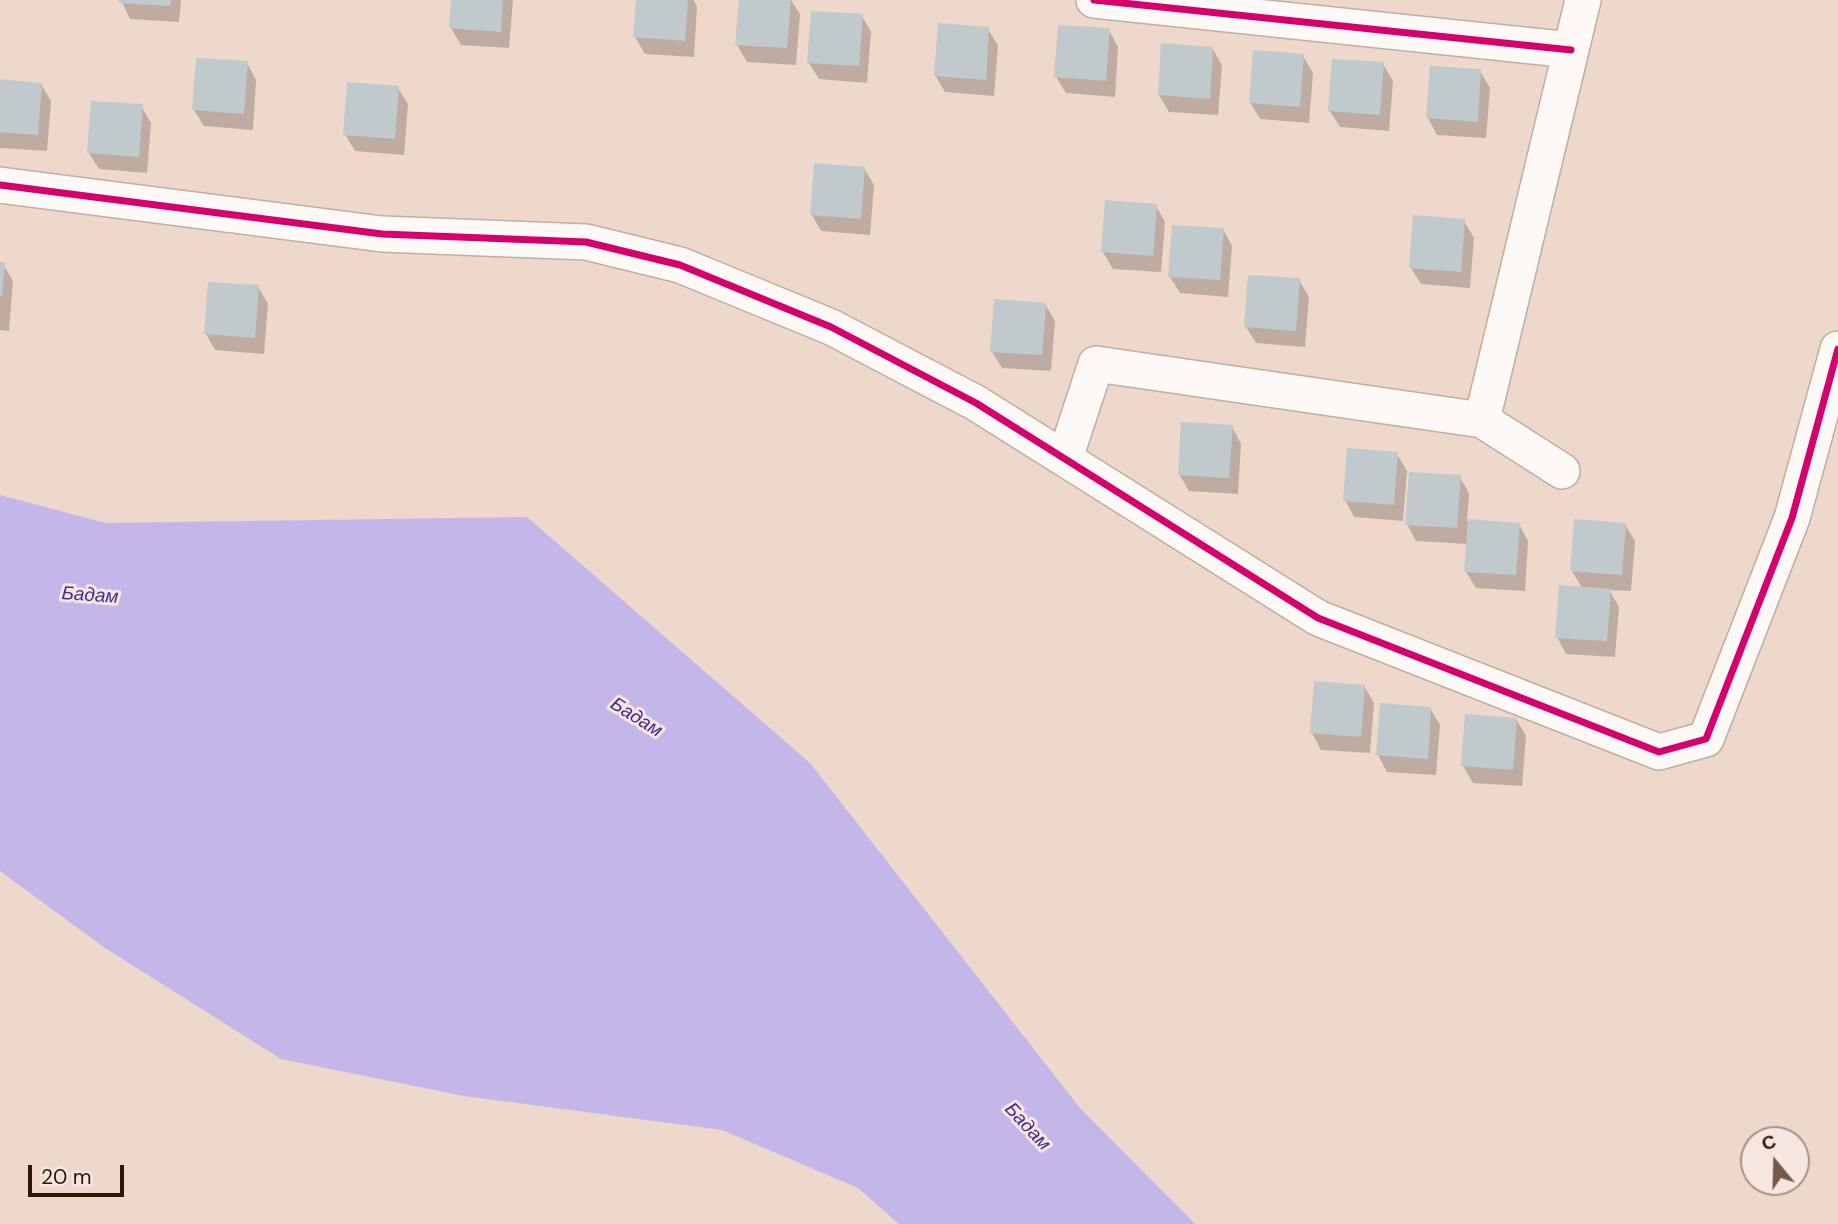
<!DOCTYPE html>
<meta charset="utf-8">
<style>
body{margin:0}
#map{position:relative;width:1838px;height:1224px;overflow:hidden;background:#eed7cb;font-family:"DM Sans",sans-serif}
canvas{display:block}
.north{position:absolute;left:1740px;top:1126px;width:70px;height:70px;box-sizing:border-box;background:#f5e6df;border:2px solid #a59289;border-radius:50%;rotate:341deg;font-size:19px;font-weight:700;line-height:28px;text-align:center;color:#2e1508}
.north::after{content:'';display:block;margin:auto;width:24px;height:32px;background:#71594c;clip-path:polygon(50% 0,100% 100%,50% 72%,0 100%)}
.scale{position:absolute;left:28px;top:1165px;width:96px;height:32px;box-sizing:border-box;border:4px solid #2e1508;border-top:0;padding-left:9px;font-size:21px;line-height:24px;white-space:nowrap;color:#2e1508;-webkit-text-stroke:5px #f5e6df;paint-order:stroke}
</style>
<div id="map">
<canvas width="1838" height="1224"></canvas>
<div class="north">С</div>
<div class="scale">20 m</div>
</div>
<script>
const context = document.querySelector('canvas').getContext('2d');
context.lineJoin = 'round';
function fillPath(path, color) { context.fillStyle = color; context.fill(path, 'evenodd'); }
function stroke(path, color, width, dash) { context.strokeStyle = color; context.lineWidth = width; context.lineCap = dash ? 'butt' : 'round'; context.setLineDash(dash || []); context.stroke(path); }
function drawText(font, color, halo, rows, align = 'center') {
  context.font = font + ' "DM Sans",sans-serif'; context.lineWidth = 6; context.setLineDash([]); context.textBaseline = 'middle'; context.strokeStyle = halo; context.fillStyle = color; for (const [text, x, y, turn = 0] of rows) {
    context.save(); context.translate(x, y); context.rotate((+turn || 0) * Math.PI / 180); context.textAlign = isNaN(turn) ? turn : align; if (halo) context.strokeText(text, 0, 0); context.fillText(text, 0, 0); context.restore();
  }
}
fillPath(new Path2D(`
 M0,495L105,523L527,517L810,763L1080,1108L1195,1224H899L858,1188L722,1130L464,1096L281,1059L105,948L0,871Z`), '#c3b7ea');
fillPath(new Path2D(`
 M121,0H181L179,22L130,19Z
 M453,0H513L509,48L461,45L451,28Z
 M638,0H694L697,7L694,57L645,54L635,37Z
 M740,0H791L800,14L796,65L747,62L737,45Z
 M862,16L871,32L867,83L819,79L809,63Z
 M988,29L998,46L994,96L945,92L935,75Z
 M1109,30L1118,47L1115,97L1066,93L1056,77Z
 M1212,48L1222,65L1218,115L1169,112L1159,95Z
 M1303,56L1313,73L1309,123L1260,119L1250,102Z
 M247,63L256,80L253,130L204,126L194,110Z
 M1383,64L1393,81L1389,131L1340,127L1330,111Z
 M1480,71L1490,88L1486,138L1437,135L1428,118Z
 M0,81L41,84L51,101L47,151L0,148Z
 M398,88L408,104L404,155L355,151L345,134Z
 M141,106L151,123L147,173L99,169L89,153Z
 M864,168L874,185L870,235L821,231L812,215Z
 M1156,206L1165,222L1161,272L1113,269L1103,252Z
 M1464,221L1474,238L1470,288L1421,284L1411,268Z
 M1223,229L1232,246L1228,297L1180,293L1170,277Z
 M0,264H3L13,281L9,331L0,330Z
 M1299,280L1309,297L1305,347L1256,343L1246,327Z
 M258,287L268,304L264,354L215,350L206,334Z
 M1045,304L1055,321L1051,371L1002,368L992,352Z
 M1232,427L1241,444L1238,494L1189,491L1179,474Z
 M1397,454L1407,471L1403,521L1354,517L1345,500Z
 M1460,477L1469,494L1467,521L1519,524L1528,541L1525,591L1476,588L1466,572L1468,544L1416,541L1407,524Z
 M1625,524L1635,541L1631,591L1609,590L1619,607L1615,657L1566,654L1557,637L1582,588L1572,571Z
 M1364,686L1374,703L1370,753L1321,750L1312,733Z
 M1430,708L1440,725L1436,775L1387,772L1378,755Z
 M1516,719L1526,736L1522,786L1473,783L1463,766Z`), '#0003');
fillPath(new Path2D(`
 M119,0H171V6L119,3Z
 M451,0H503L501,32L449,28Z
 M636,0H688L685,41L633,37Z
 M739,0H791L787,48L735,45Z
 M811,11L863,14L859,66L807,63Z
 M938,23L989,27L986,80L934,76Z
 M1058,25L1110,28L1106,81L1054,77Z
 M1161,43L1213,47L1210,99L1158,95Z
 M1253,50L1304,54L1300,107L1249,103Z
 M196,58L248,61L244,114L192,110Z
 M1332,59L1384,62L1380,115L1328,111Z
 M1430,66L1481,69L1478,122L1426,118Z
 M0,79L42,83L38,135L0,132Z
 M347,82L399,86L395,139L343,135Z
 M91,101L143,104L139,157L87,153Z
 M814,163L865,167L861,219L810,215Z
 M1105,200L1157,204L1153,256L1101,252Z
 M1413,215L1465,219L1461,272L1409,268Z
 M1172,225L1224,228L1220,280L1168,277Z
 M0,262H5L2,296H0Z
 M1248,275L1300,278L1296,331L1244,327Z
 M208,282L259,285L255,338L204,334Z
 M994,299L1046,303L1042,355L990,352Z
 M1181,422L1233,425L1229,478L1178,475Z
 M1347,448L1398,452L1394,505L1343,501Z
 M1409,472L1461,475L1457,528L1405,525Z
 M1468,519L1520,523L1516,575L1464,572Z
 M1574,519L1626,523L1622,575L1570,571Z
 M1559,585L1611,589L1607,641L1555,638Z
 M1314,681L1365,685L1361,737L1310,733Z
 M1380,703L1431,707L1428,759L1376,755Z
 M1465,714L1517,718L1513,770L1461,766Z`), '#c0c9cc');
const minor = new Path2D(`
 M1094,0L1571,50
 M0,185L382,234L586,242L680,265L831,327L976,403L1318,618L1659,752L1706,739L1792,518L1838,349
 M1482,420L1583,0
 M1065,458L1096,364L1482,420L1562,471`);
stroke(minor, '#c3aca1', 38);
stroke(minor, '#fcf9f7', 35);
stroke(new Path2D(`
 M1094,0L1571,50
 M0,185L382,234L586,242L680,265L831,327L976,403L1318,618L1659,752L1706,739L1792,518L1838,349`), '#d6006c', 7);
drawText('italic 19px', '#452897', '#f5e6df', [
 ["Бадам",90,596,4],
 ["Бадам",636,718,32],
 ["Бадам",1027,1127,47]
]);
</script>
